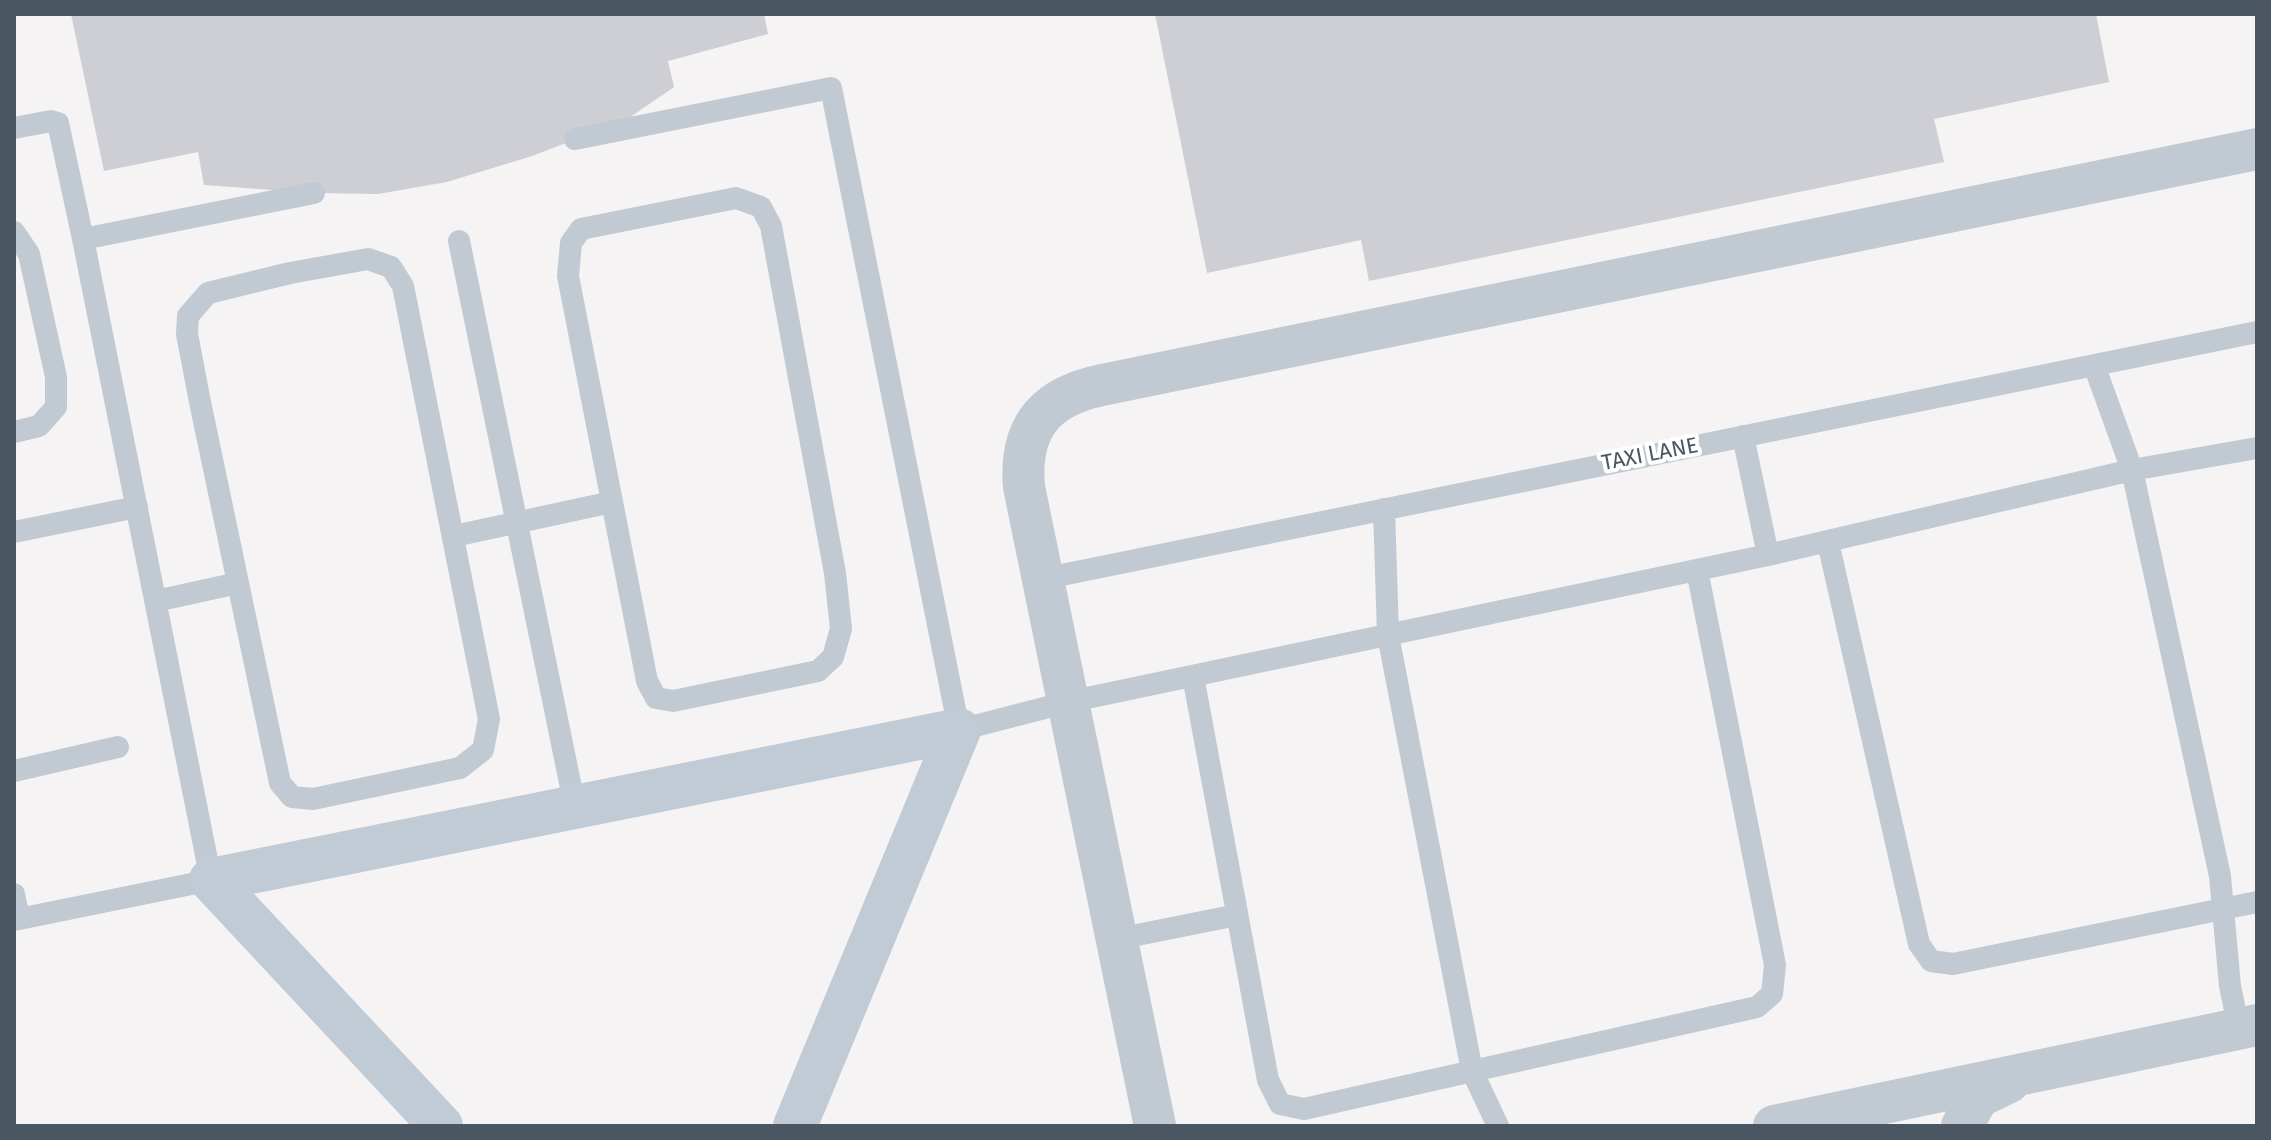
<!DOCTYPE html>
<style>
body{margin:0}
#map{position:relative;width:2271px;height:1140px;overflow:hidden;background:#f5f3f3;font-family:"Fira Sans",sans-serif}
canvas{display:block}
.frame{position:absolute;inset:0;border:16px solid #4a5661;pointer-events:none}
</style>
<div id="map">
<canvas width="2271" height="1140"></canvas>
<div class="frame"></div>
</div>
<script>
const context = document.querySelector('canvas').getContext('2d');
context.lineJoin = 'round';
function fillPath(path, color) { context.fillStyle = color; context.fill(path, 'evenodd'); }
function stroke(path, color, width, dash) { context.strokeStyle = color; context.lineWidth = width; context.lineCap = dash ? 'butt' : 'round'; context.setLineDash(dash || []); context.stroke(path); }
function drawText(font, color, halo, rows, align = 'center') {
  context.font = font + ' "Fira Sans",sans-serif'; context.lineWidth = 8; context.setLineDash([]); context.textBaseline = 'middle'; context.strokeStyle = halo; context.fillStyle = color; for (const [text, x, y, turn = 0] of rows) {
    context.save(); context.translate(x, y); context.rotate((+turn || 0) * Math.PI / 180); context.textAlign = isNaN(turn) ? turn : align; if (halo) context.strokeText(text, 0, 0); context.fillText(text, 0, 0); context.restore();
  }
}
fillPath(new Path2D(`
 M71,14H764L768,34L668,61L674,87L626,120L532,156L447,182L378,194L314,193L204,185L198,152L104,171Z
 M1155,14H2096L2109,82L1934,119L1944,162L1369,281L1361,240L1207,273Z`), '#cdcfd5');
stroke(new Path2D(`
 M14,128L51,121L58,123L83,239
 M575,139L831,88L959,730L1068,702L1768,555L2132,470L2257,448
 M736,198L761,207L771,226L835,573L841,629L833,657L818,671L673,701L656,698L647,681L568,276L571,243L581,229Z
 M14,232L29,254L56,377V407L39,426L14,432
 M459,241L575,807
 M368,259L391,267L403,286L489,719L483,750L460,768L313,799L292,797L280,783L200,402L187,334L188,316L208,293L290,273Z
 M2094,365L2132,470L2220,876L2230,986L2239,1029
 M1743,436L1768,555
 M1384,509L1388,635L1472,1071L1498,1126
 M14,532L137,507
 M454,536L612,502
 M1828,542L1919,944L1931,961L1953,964L2257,902
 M1042,579L2257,332
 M156,601L238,583
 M1193,676L1268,1080L1280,1104L1304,1109L1757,1007L1772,994L1775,965L1697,570
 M14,771L118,747
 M14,894L19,919
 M14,920L211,880L83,239L314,193
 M1117,939L1237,915`), '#c1cad2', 22);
stroke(new Path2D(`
 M1155,1126L1024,487C1019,428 1044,397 1102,385L2257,149
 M1774,1126L2257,1025
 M1962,1126L1978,1097L2009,1082`), '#c1cad2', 42);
stroke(new Path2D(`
 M211,880L959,730
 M211,880L441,1126
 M795,1126L959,730`), '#c1cbd6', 44);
drawText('22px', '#4a5661', '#fff', [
 ["TAXI LANE",1650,455,-11]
]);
</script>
